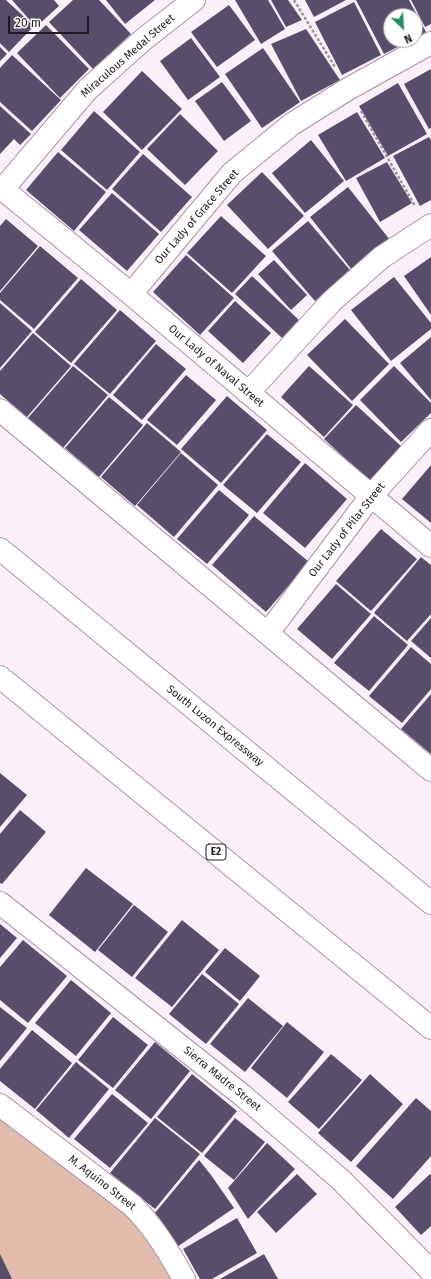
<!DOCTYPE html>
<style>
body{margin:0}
#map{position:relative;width:431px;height:1279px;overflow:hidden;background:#fdeffa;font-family:"Fira Sans",sans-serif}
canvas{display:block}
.north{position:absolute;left:383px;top:8px;width:40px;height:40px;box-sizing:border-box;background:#fff;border:1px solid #a7a3a6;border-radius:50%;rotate:155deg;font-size:11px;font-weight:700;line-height:16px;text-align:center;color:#221920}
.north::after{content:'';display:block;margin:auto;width:14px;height:18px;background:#2a8a63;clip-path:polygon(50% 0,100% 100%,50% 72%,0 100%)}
.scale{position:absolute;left:8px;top:16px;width:81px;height:18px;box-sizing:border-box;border:2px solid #221920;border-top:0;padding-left:5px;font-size:12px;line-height:14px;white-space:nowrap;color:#221920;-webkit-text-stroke:3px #fff;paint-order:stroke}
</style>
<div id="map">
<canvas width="431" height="1279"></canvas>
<div class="north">N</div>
<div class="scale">20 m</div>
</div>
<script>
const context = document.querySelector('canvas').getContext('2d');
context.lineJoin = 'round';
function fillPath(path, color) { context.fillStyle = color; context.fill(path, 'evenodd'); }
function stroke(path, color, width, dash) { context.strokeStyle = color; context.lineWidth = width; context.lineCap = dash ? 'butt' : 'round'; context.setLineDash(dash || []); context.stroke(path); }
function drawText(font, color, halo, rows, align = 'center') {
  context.font = font + ' "Fira Sans",sans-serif'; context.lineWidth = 4; context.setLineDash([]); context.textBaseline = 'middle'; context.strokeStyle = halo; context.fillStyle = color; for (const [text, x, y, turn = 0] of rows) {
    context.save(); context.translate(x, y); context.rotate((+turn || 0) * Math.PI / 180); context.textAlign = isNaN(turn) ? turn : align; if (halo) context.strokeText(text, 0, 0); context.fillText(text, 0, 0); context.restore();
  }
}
fillPath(new Path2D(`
 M0,1109L130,1206L181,1279H0Z`), '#e1bbac');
fillPath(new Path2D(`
 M0,0H6L34,26L9,52L0,43Z
 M12,0H54L59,6L36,27Z
 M73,0H99L131,34L93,69L49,22Z
 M106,0H155L125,24Z
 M235,0H268L285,29L261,44Z
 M271,0H288L302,20L286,27Z
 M305,0H346L314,17Z
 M356,0H409L426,32L415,38V16H391V40H411L384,54Z
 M411,0H431V24L425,27Z
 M354,2L381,55L342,75L315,22Z
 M229,5L255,40L217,67L191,32Z
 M46,25L89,69L60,98L17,53Z
 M306,29L340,80L301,101L271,44Z
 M191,38L220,77L188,100L160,61Z
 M0,47L7,54L0,61Z
 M263,48L300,102L262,128L225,74Z
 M12,55L61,100L32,131L0,102V68Z
 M431,69V128L429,129L404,84Z
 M142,71L182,109L142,150L103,112Z
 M222,82L251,121L224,141L195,101Z
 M398,83L427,134L388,156L359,106Z
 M0,106L31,134L20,145L14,139L0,154Z
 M94,111L140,152L107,190L61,150Z
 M357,112L385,158L346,181L318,135Z
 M180,114L218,151L185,185L147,149Z
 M429,137L431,140V200L420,206L393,156Z
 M311,140L344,181L305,213L272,173Z
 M58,152L106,192L74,231L26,190Z
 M143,154L192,197L161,232L112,189Z
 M387,162L412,203L380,222L356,178Z
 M262,172L304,216L268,249L227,205Z
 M348,187L390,240L352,270L310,217Z
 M112,193L159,234L127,271L79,230Z
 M221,216L266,256L232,293L187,253Z
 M6,219L38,246L0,291V226Z
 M308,221L350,270L315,301L272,251Z
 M40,246L78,278L34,329L0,300V293Z
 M186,255L234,298L200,335L153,292Z
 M431,257V315L404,276Z
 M274,260L307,295L291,310L258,274Z
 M252,276L299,320L282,338L235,294Z
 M394,277L431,323V329L391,361L351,310Z
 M81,279L117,310L71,363L35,332Z
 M235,301L271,333L243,363L208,331Z
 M0,303L32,331L0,368Z
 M120,310L156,341L110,394L74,364Z
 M345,319L389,364L352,401L307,355Z
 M33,333L71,366L27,417L0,394V371Z
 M431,337V400L400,363Z
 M156,344L186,369L142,420L113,395Z
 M73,366L108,395L63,448L28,418Z
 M309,366L353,405L324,437L281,397Z
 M394,366L431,403V413L401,442L360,400Z
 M186,375L216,400L177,445L147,420Z
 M227,396L267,430L221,483L181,449Z
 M109,397L143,425L99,477L65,448Z
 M356,405L402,447L370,481L324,439Z
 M147,423L181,452L135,506L101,477Z
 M267,434L301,462L257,513L223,485Z
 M181,453L218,485L174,537L137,505Z
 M305,463L347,499L305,548L263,513Z
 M431,465V523L402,499Z
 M219,490L249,515L207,564L177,539Z
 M254,516L309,562L266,612L212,565Z
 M381,529L417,559L371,611L336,581Z
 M421,557L431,565V614L407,641L374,613Z
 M336,584L371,614L332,659L297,629Z
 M374,616L408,645L369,691L334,663Z
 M431,618V658L411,641Z
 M411,647L431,664V689L402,723L369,696Z
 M431,694V754L401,729Z
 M0,773L27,795L0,827Z
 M20,810L46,832L2,884L0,883V834Z
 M86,868L133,904L95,952L49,915Z
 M134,905L168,932L132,977L98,950Z
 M182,920L219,950L172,1007L135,978Z
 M0,924L17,938L0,958Z
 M23,940L67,976L28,1023L0,1000V967Z
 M225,948L260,976L240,1001L205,972Z
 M202,974L239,1004L206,1044L169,1014Z
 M71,980L111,1013L76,1056L35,1023Z
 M248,998L283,1026L245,1072L210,1044Z
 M0,1007L27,1028L0,1061Z
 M113,1017L148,1045L113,1088L78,1060Z
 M287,1022L324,1052L287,1098L251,1068Z
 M32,1030L72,1063L35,1109L0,1081V1069Z
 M155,1042L190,1071L151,1119L115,1090Z
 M331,1054L362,1080L319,1129L288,1102Z
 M76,1062L109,1089L69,1138L36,1110Z
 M192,1074L237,1111L202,1153L157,1117Z
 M370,1074L403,1104L351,1162L318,1133Z
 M112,1094L148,1123L110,1168L74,1139Z
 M416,1098L431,1111V1156L393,1199L356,1166Z
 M155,1118L200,1154L155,1209L110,1173Z
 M235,1118L265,1142L234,1180L204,1156Z
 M267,1143L295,1169L248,1219L228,1188Z
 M199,1160L211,1175L234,1208L177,1247L154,1214Z
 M297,1174L317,1194L276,1233L257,1212Z
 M430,1174L431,1175V1226L421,1235L395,1207Z
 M237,1218L257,1253L212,1279H200L183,1249Z
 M0,1254L12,1279H0Z
 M264,1254L278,1279H220Z`), '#584e6c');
const minor = new Path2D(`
 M0,187L131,294L431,546
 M3,189L88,89L144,39L194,0
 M131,294L232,173L292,124L348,89L431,43
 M248,393L332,301L382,257L431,225
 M0,410L431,770
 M268,633L371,496L431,430
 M0,903L242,1095L340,1179L431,1271
 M0,1105L132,1205C154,1227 169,1252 184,1279`);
const motorway = new Path2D(`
 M0,549L431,903
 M0,677L431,1028`);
stroke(minor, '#a993a4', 24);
stroke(motorway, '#a993a4', 24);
stroke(new Path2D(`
 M294,0L335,67
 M361,111L415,206`), '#9e939c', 2.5, [3, 2]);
stroke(minor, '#fff', 22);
stroke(motorway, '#fff', 22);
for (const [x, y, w] of [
 [216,852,20]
]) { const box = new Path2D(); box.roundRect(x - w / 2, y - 8, w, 16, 3); context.fillStyle = '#fff'; context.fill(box); stroke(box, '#221920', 1); }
drawText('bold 10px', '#221920', null, [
 ["E2",216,852]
]);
drawText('11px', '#221920', '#fff', [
 ["Miraculous Medal Street",128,56,-41],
 ["Our Lady of Grace Street",197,217,-49],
 ["Our Lady of Naval Street",216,366,40],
 ["Our Lady of Pilar Street",347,530,-52],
 ["South Luzon Expressway",215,726,39],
 ["Sierra Madre Street",222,1079,39],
 ["M. Aquino Street",102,1183,38]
]);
</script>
